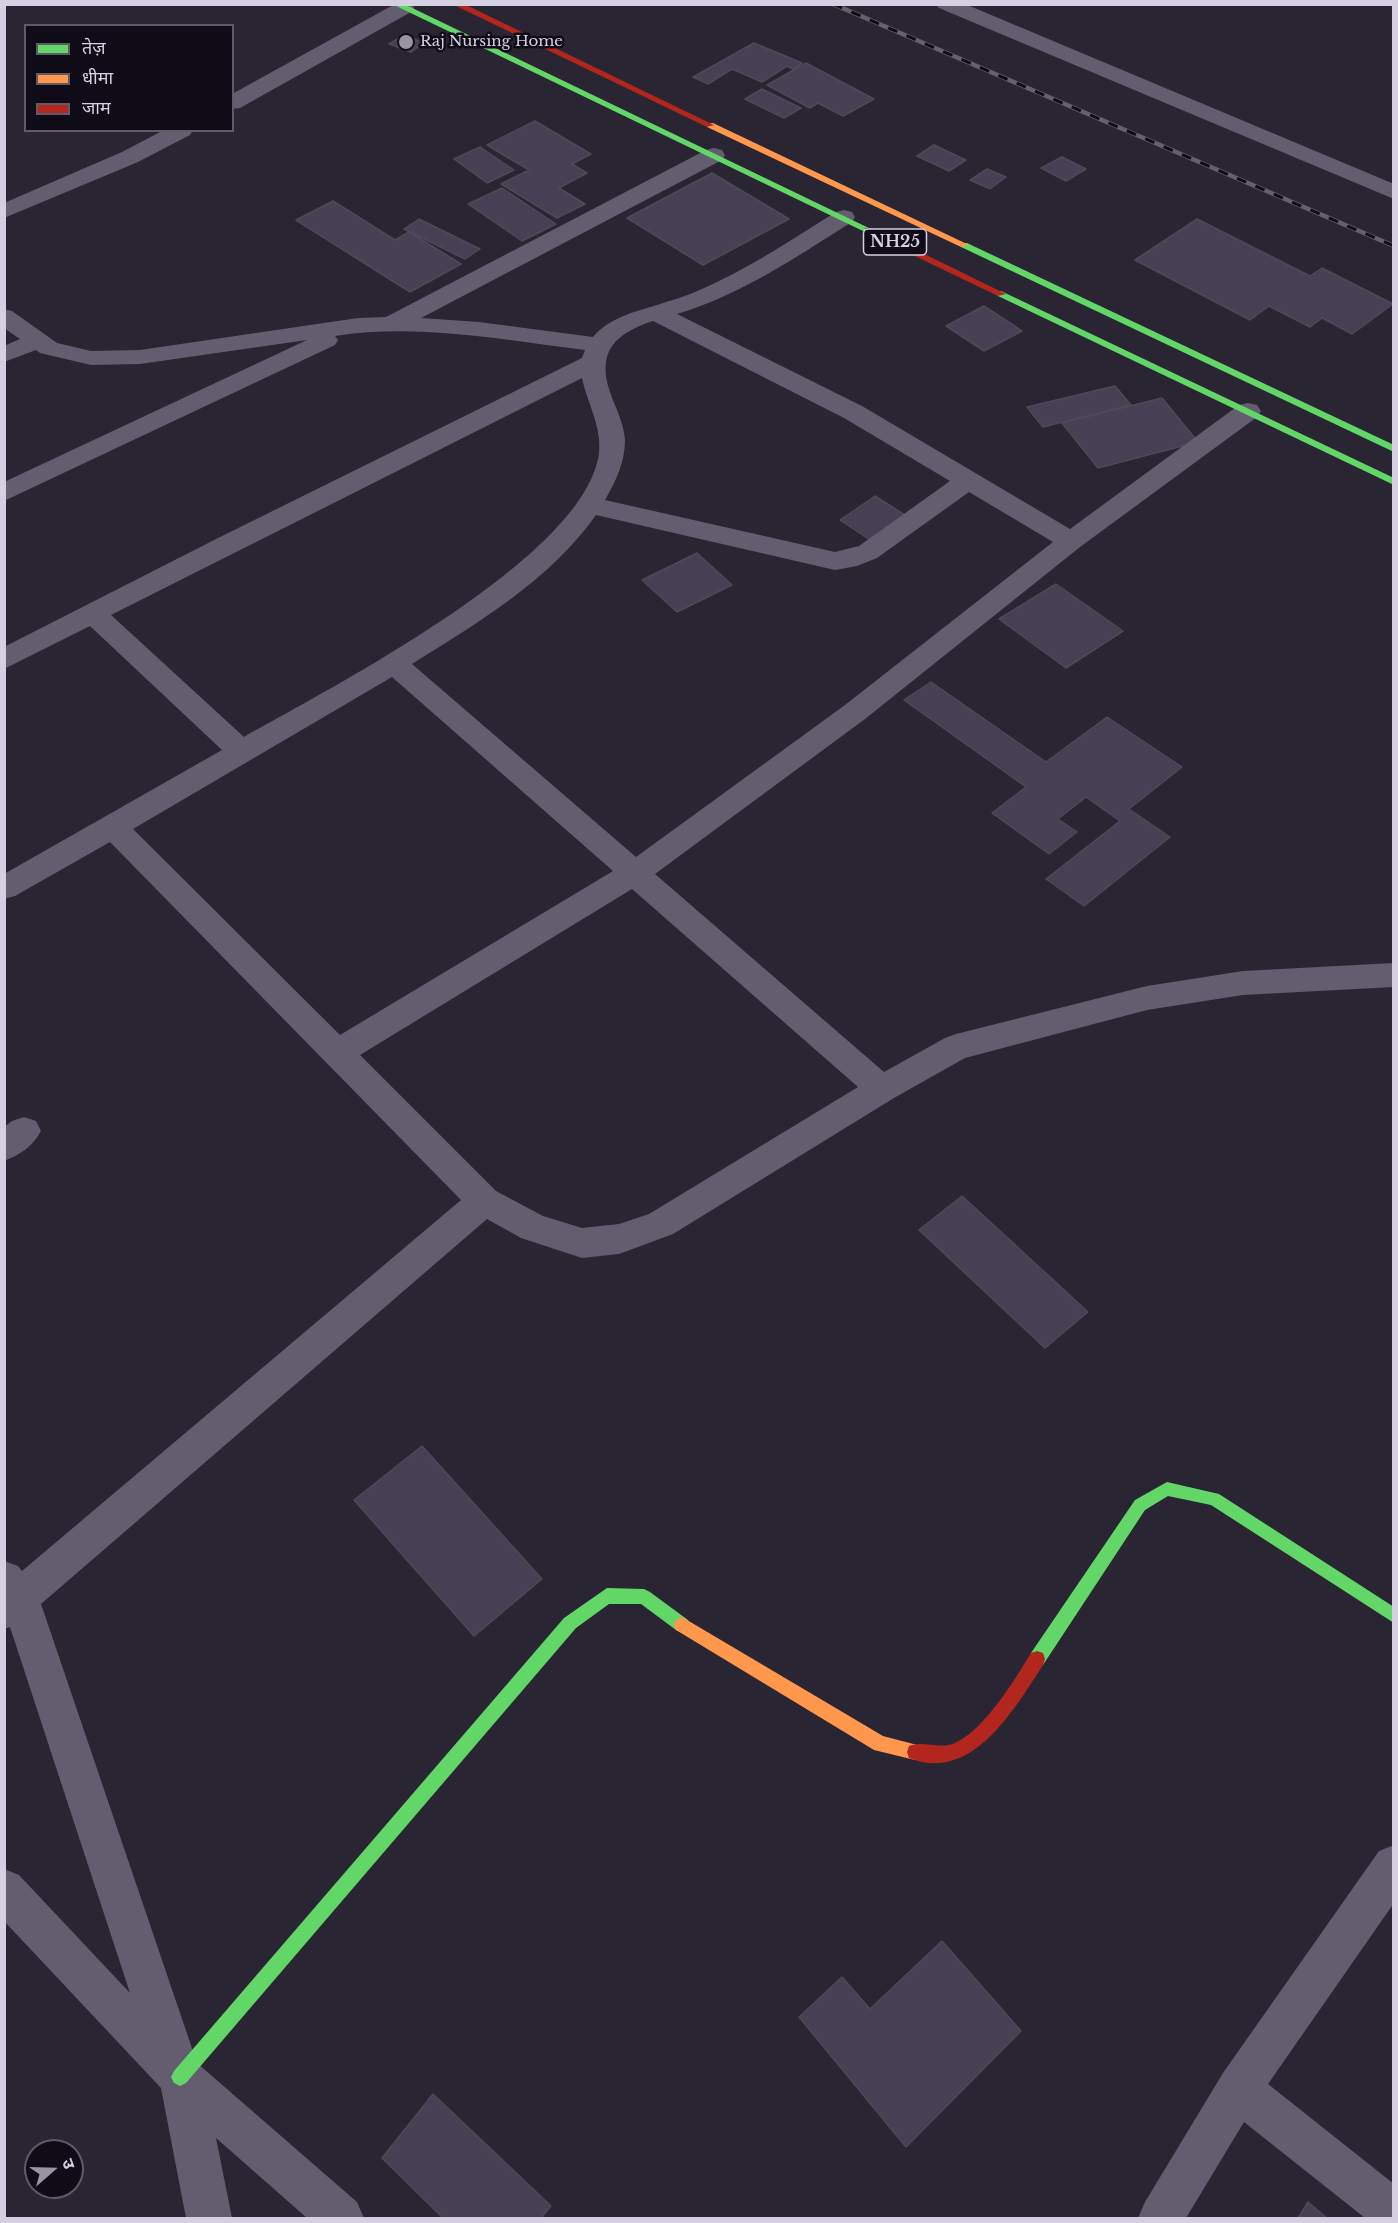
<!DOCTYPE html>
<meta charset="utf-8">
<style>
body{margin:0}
#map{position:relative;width:1398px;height:2223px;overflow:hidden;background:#2a2533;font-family:"Libre Baskerville","Noto Sans Devanagari",serif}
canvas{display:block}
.frame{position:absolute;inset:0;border:6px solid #d5d0e1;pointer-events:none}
.legend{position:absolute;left:24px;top:24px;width:210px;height:108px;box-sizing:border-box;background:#0f0c17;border:2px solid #5e5a68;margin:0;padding:8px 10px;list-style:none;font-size:18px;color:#d5d0e1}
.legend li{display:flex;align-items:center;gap:12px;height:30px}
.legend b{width:30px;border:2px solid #5e5a68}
.north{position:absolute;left:24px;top:2139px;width:60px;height:60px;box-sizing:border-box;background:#0f0c17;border:2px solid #5e5a68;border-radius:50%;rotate:70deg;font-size:16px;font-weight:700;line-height:24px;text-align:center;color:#d5d0e1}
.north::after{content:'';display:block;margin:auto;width:21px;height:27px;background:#9994a4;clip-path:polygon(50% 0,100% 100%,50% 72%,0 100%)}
</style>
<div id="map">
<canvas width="1398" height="2223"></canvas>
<div class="frame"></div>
<ul class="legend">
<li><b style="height:8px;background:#63d668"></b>तेज़</li>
<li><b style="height:8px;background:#ff974d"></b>धीमा</li>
<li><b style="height:8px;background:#b3261e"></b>जाम</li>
</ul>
<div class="north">उ</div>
</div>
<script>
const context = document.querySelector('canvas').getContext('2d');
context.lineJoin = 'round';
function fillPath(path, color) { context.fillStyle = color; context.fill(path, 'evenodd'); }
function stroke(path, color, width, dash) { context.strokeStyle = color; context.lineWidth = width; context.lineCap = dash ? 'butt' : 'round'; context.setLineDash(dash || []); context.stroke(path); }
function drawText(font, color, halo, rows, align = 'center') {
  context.font = font + ' "Libre Baskerville",serif'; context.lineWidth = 5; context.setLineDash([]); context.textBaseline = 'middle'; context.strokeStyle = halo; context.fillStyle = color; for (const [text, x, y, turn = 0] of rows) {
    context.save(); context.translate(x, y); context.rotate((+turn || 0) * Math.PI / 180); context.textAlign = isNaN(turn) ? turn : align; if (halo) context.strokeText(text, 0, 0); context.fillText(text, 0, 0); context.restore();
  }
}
const building = new Path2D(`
 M404,35L424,43L411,52L389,44Z
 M754,43L802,63L793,69L787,66L762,82L732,69L708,84L693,77Z
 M806,63L874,99L843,116L818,103L810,108L767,85Z
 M762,89L801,108L784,118L745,99Z
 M535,121L591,154L572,164L587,173L559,188L585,204L557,218L501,184L529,170L487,145Z
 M934,145L966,160L949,171L917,156Z
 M480,147L514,170L487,183L454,159Z
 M1062,157L1086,169L1066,181L1041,168Z
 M987,169L1006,177L990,189L970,180Z
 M712,173L789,219L703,265L627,218Z
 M502,188L556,224L522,241L468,204Z
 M333,201L395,240L409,232L461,264L410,292L296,220Z
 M419,219L480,249L465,259L404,229Z
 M1197,219L1310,276L1322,268L1393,304L1352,334L1322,318L1310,327L1269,306L1250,320L1135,260Z
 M984,306L1022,331L984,351L946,326Z
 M1115,386L1131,405L1043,427L1027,407Z
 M1162,398L1198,442L1098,468L1062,423Z
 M875,496L908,517L873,542L840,520Z
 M697,553L732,585L677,612L642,580Z
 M1056,584L1123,631L1066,668L999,619Z
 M931,682L1046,762L1107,717L1182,767L1129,809L1170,837L1084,906L1046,879L1120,821L1086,797L1058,819L1077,832L1049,854L992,813L1026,787L904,700Z
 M962,1196L1088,1312L1045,1348L919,1230Z
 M422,1446L542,1579L474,1636L354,1500Z
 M942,1941L1021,2031L906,2147L799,2017L842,1977L870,2009Z
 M433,2094L551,2206L541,2218H443L382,2158Z
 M1308,2202L1327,2218H1298Z`);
fillPath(building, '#474054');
stroke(building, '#4d4956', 1.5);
fillPath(new Path2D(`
 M936,4H965L1394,184V199L939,8Z`), '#635d6f');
fillPath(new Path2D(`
 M395,4H412L414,8L411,12L240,108L232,109V94Z
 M164,130H193L190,135L138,162L4,218V203L122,152Z
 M714,148L722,150L725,155L722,160L421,318L479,322L593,337C612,315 640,311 666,302C684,297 701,290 717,282C759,262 797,236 836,212L844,210L852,212L855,217L852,222C796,257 741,295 677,314L862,406L1070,529L1239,405L1248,403L1257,405L1261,411L1257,417L1080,547L865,719L655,874L884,1072L945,1038L956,1034L1147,986L1243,971L1394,963V987L1243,995L1147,1010L965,1058L894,1098L673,1234L619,1254L582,1258L521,1238L487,1219L41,1604L197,2063L357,2202L364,2218H307L216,2138L232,2218H186L161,2088L4,1921V1869L19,1875L130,1993L10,1627L4,1629V1561L18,1566L22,1571L461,1200L110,842L15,896L4,899V874L222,750L90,626L4,669V647L218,538L582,358L585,350C503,340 418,323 335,336L338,340L335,345L4,501V482L307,340L140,364L91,365L40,353L36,350L4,362V346L20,339L4,328V309L12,311L57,343L91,351L140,350L358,318L386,317L706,150ZM653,321L844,418L950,481L859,546L835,552L605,500C616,481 625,462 625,440C624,423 615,407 610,392C596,351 616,333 653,321ZM582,378C587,403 602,426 599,453C586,557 332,687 244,737L111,615ZM969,492L1053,542L845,705L636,857L412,664C479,622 550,580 596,515L835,570L857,566L877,558ZM392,677L613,871L340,1035L133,829ZM632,889L858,1087L649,1214L619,1224L582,1228L543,1216L496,1191L360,1055Z
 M24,1117L36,1121L41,1131C33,1146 20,1155 4,1161V1127L12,1121Z
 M1394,1845V1903L1268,2084L1394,2184V2218H1365L1244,2122L1186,2218H1138L1145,2202L1223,2073L1379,1851Z`), '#635d6f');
fillPath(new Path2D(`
 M392,4H404L873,230L865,232Z
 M961,243H967L1394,445V452L961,247Z
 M1001,291L1394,478V485L998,296L996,294Z
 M1167,1482L1219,1494L1394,1607V1623L1211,1505L1168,1496L1145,1510L1043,1665L1037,1667L1031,1665L1029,1659L1031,1653L1135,1500Z
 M607,1588L644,1589L650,1592L688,1620L690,1625L688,1630L682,1633L676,1630L641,1604H609L576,1628L186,2083L180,2086L174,2083L171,2077L174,2071L564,1618Z`), '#63d668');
fillPath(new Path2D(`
 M707,123H713L969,245L961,247L707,127Z
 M682,1617L883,1736L921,1746L923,1752L921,1758L915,1760L874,1750L676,1630L674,1625L676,1620Z`), '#ff974d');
fillPath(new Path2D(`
 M452,4H464L714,125L707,127Z
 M865,228H871L1006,294L998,296L865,232Z
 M1037,1651L1043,1653L1045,1659L1043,1665C1015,1708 972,1784 909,1758L907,1752L909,1746C923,1740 940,1750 955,1743C985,1729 1014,1681 1031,1653Z`), '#b3261e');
const rail = new Path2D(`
 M833,4L1394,246`);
stroke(rail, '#66606e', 4.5);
stroke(rail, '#0f0c17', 3, [10]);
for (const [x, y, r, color] of [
 [406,42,8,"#9994a4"]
]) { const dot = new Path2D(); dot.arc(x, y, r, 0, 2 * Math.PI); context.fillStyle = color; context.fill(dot); stroke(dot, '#0f0c17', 2); }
drawText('15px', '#d5d0e1', '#0f0c17', [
 ["Raj Nursing Home",420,42]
], 'left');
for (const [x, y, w] of [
 [895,242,63]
]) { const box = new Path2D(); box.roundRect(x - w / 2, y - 13, w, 26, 4.5); context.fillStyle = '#0f0c17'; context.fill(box); stroke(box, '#d5d0e1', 1.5); }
drawText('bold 16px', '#d5d0e1', null, [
 ["NH25",895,242]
]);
</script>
